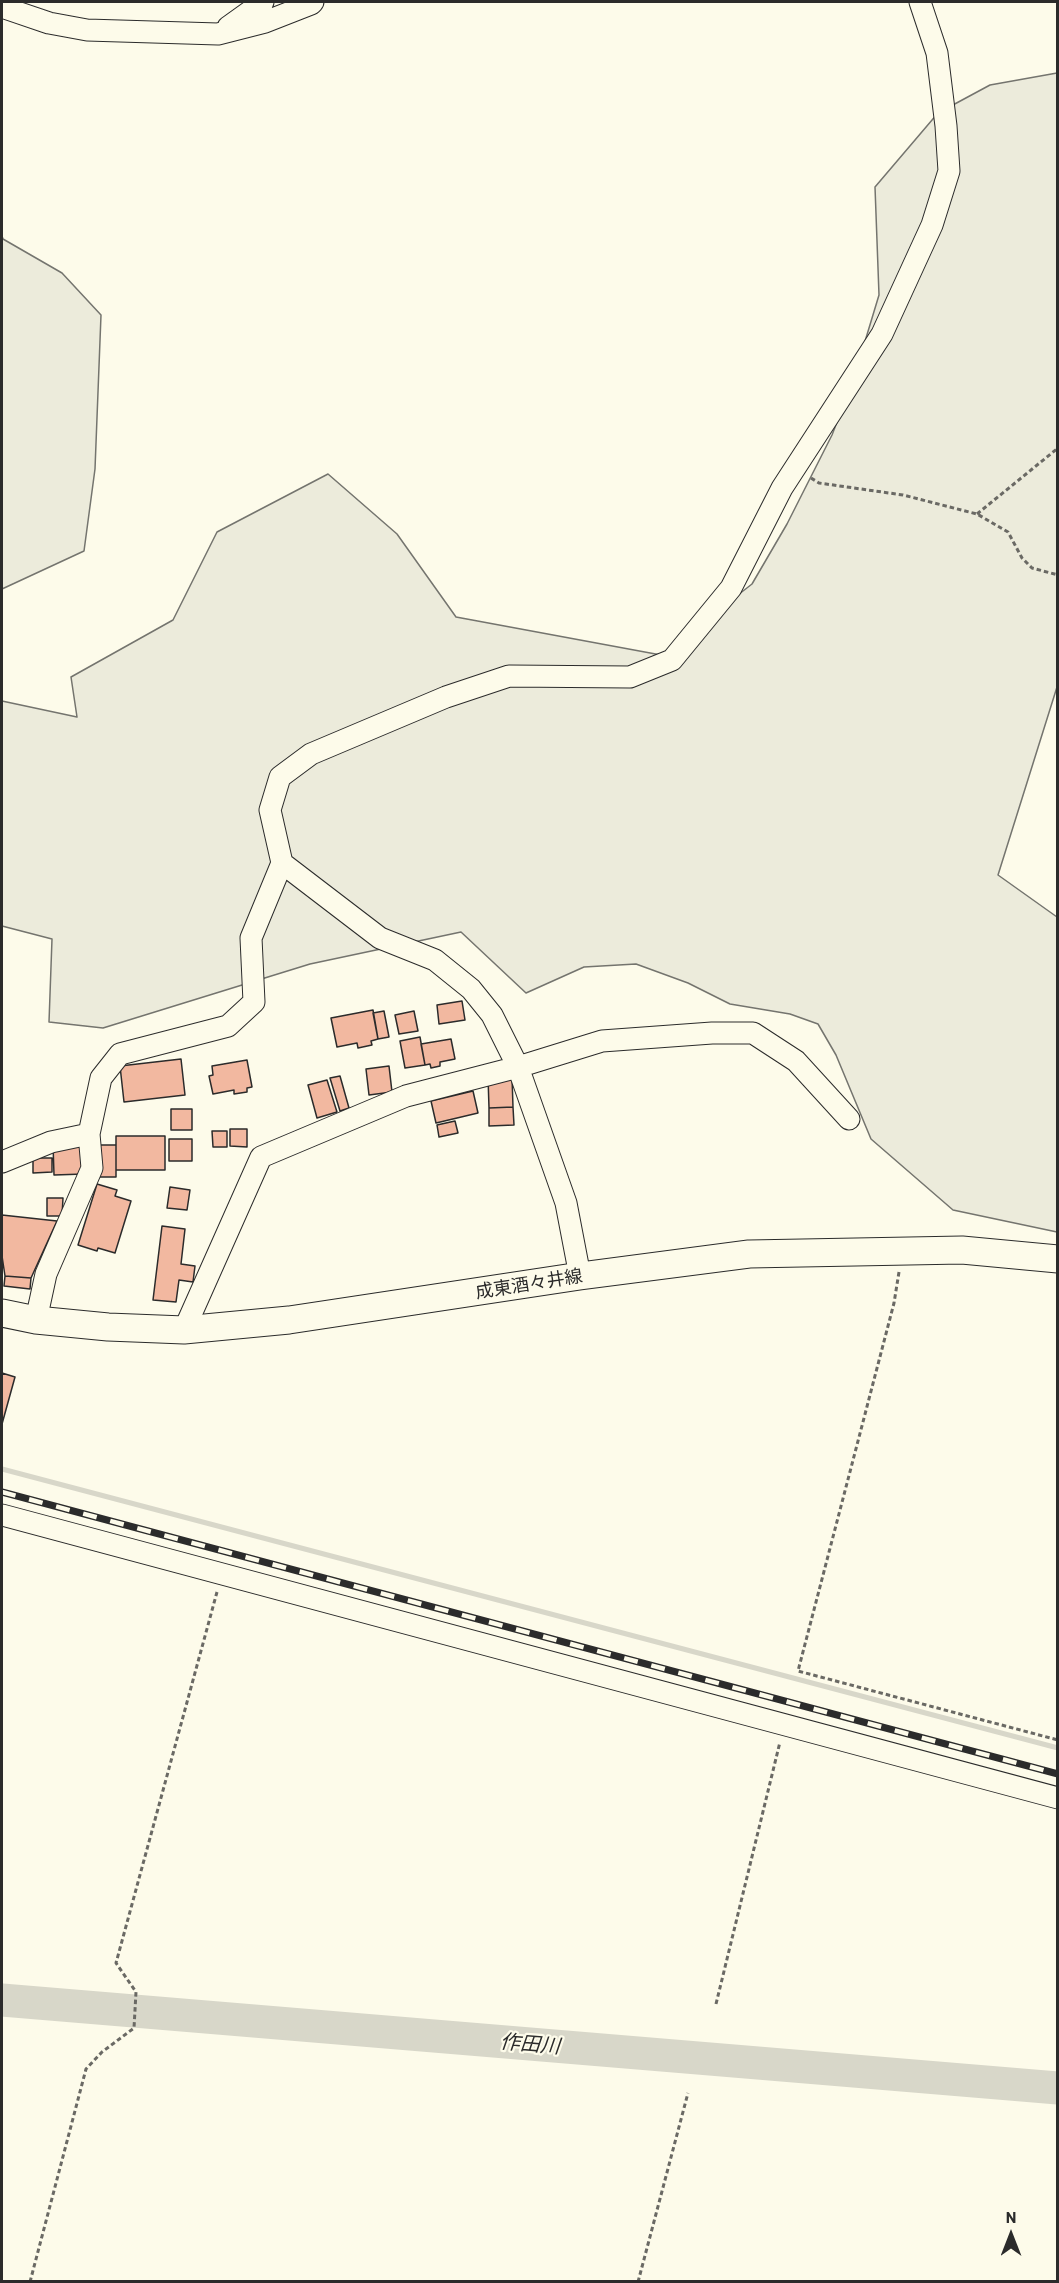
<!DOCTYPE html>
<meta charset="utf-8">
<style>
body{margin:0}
#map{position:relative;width:1059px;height:2283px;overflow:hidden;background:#fdfbea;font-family:Barlow,sans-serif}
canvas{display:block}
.frame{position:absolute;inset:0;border:3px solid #2b2b2b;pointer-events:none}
.north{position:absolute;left:981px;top:2205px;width:60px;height:60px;-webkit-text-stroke:4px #fdfbea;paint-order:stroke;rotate:0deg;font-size:16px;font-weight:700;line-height:24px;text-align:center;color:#2b2b2b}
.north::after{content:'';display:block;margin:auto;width:21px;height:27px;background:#2b2b2b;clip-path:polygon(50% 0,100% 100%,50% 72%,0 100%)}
</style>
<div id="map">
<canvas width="1059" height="2283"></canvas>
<div class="frame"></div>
<div class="north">N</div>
</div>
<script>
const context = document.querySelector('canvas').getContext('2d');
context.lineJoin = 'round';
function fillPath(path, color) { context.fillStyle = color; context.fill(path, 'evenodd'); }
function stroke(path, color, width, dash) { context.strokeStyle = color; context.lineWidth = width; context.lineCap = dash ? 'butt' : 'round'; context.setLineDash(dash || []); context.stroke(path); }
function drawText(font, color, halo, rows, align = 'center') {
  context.font = font + ' Barlow,"Noto Sans JP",sans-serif'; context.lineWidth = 4.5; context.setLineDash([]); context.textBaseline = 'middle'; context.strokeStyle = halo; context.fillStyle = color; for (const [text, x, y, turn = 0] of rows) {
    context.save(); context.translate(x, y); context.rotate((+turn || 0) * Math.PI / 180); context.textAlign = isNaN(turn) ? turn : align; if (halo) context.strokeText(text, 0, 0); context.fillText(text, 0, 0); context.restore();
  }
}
const green = new Path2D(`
 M1057,73V687L998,875L1057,917V1232L953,1210L871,1139L836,1055L818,1024L790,1014L730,1004L688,983L636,964L584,967L526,993L461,932L310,964L103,1028L49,1022L52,939L2,926V701L77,717L71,677L173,620L217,532L328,474L397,534L456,617L661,655L752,584L787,524L832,435L853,381L879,295L875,187L938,113L990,85Z
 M2,236L3,239L62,273L101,315L95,469L84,551L2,589Z`);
fillPath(green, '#ecebdb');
stroke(green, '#74746e', 1.5);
stroke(new Path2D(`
 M2,1469L1058,1748`), '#d8d7c9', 5);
stroke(new Path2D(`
 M2,2000L1058,2088`), '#d8d7c9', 33);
const building = new Path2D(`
 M462,1001L465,1020L439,1024L437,1005Z
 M373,1010L378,1039L371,1041L372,1045L358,1048L357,1043L337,1047L331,1018Z
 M384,1011L389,1037L378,1039L373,1013Z
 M414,1011L418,1031L399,1034L395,1015Z
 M420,1037L425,1065L405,1068L400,1041Z
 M451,1039L455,1059L440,1062V1066L431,1068L430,1064L425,1065L421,1044Z
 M181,1059L185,1095L124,1102L120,1066Z
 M247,1060L252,1087L247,1088V1092L234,1094V1090L213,1094L209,1076L213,1075L212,1066Z
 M389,1066L392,1092L369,1095L366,1069Z
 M340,1076L349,1108L340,1111L330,1078Z
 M488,1077H512L513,1107L489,1108Z
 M327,1080L337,1112L317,1118L308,1085Z
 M473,1091L478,1113L436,1123L431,1101Z
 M513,1107L514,1125L489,1126V1108Z
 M171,1109H192V1130H171Z
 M455,1121L458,1133L439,1137L437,1125Z
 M230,1129H247V1147L230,1146Z
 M212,1131H227V1147H213Z
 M116,1136H165V1170H116Z
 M169,1139H192V1161H169Z
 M53,1144H84V1174L54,1175Z
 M97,1145H116V1177H97Z
 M33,1158H52V1172L33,1173Z
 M97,1184L117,1190L115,1196L131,1201L115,1253L98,1248L97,1251L78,1245Z
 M170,1187L190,1190L187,1210L167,1208Z
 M47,1198H63L62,1216H47Z
 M2,1215L57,1221L31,1278L5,1276L2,1256Z
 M162,1226L185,1229L181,1264L195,1266L193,1282L179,1280L176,1302L153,1300Z
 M5,1276L31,1278L30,1289L4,1286Z
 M2,1373L15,1377L2,1424Z`);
fillPath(building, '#f2b8a0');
stroke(building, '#2b2b2b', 1.5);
const minor = new Path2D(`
 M2,7L49,23L87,30L218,34L265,22L311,4L313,2
 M228,27L263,2
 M2,1162L51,1142L89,1134
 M580,1276L566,1203L518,1067L492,1015L471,989L435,960L380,938L282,863L270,810L280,777L311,754L446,697L509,676L630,677L672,660L731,588L782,488L882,334L932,225L949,171L946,126L937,53L920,2
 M36,1320L46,1274L92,1168L89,1134L101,1078L120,1054L228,1026L254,1002L251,938L282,863
 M184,1330L261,1157L406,1096L518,1067L602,1041L712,1033H753L796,1061L849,1119
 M2,1515L1058,1798`);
const major = new Path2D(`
 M2,1313L36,1320L108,1327L184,1330L289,1320L580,1276L749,1254L962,1250L1058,1259`);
stroke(minor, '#2b2b2b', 23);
stroke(major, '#2b2b2b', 29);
stroke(new Path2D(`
 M811,478L819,483L903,495L977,514L1008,532L1022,558L1032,568L1058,575
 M977,514L1058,448
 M899,1272L894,1303L798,1671L1058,1740
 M716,2004L780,1742
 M30,2282L86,2069L102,2052L134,2028L136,1992L116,1963L217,1592
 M638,2282L688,2093`), '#6a6964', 3, [4.5, 3]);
stroke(minor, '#fdfbea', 21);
stroke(major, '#fdfbea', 27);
const rail = new Path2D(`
 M2,1492L1058,1774`);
stroke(rail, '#2b2b2b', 7);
stroke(rail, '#fdfbea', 4.5, [14]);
drawText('18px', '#2b2b2b', '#fdfbea', [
 ["成東酒々井線",529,1284,-9]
]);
drawText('italic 20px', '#2b2b2b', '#fdfbea', [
 ["作田川",530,2044,5]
]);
</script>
